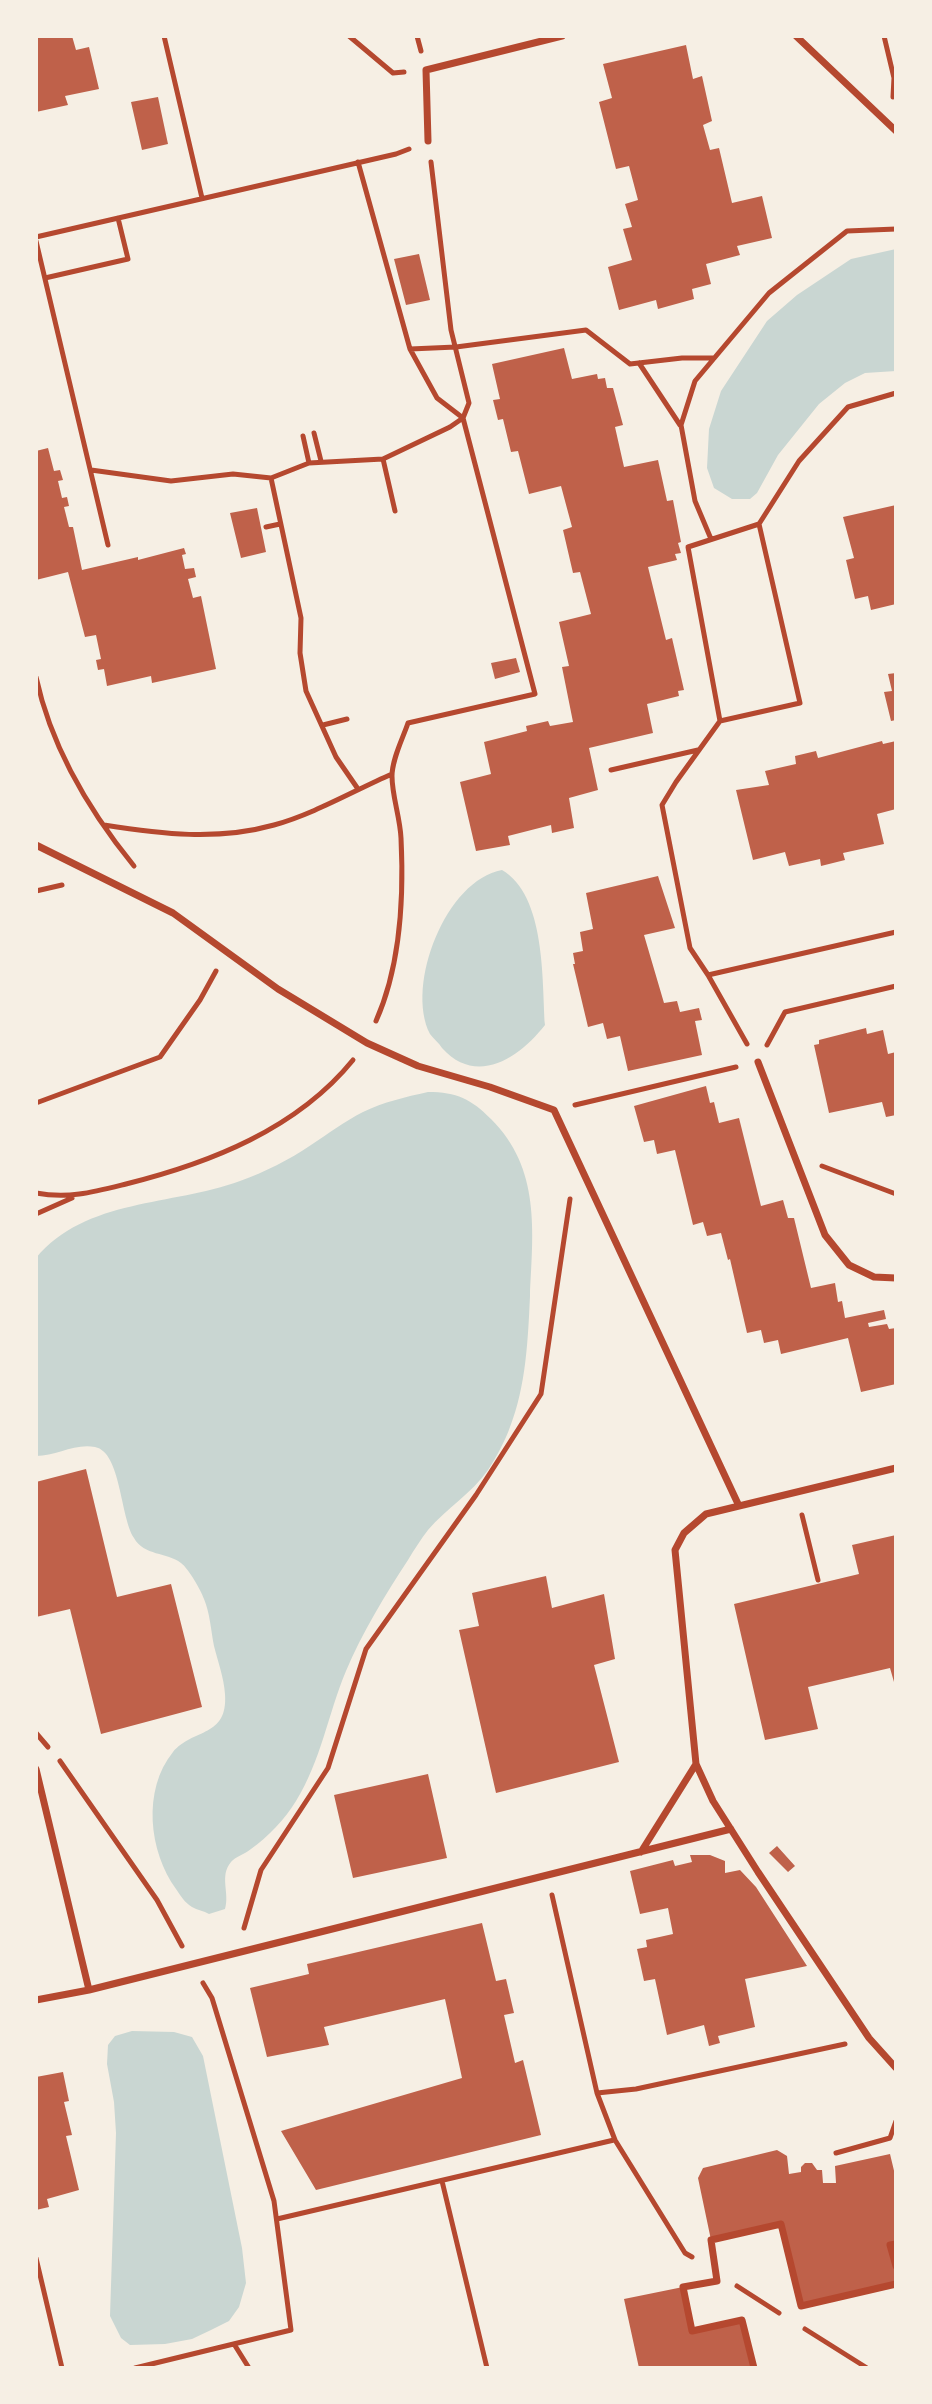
<!DOCTYPE html>
<style>
body{margin:0}
#map{position:relative;width:932px;height:2404px;overflow:hidden;background:#f6efe4;font-family:Raleway,sans-serif}
canvas{display:block}
.frame{position:absolute;inset:0;border:38px solid #f6efe4;pointer-events:none}
</style>
<div id="map">
<canvas width="932" height="2404"></canvas>
<div class="frame"></div>
</div>
<script>
const context = document.querySelector('canvas').getContext('2d');
context.lineJoin = 'round';
function fillPath(path, color) { context.fillStyle = color; context.fill(path, 'evenodd'); }
function stroke(path, color, width, dash) { context.strokeStyle = color; context.lineWidth = width; context.lineCap = dash ? 'butt' : 'round'; context.setLineDash(dash || []); context.stroke(path); }
fillPath(new Path2D(`
 M896,249V371L865,373L845,383L819,404L778,455L757,493L750,499H732L714,488L707,468L709,429L721,391L767,321L797,295L851,259Z
 M502,870C546,896 542,980 545,1025C520,1057 477,1087 442,1048C439,1043 433,1038 430,1034C405,985 446,880 502,870Z
 M428,1092C457,1092 471,1099 491,1119C541,1169 533,1231 530,1296C528,1340 526,1386 510,1427C505,1441 496,1458 488,1470C472,1493 446,1509 428,1530C421,1539 414,1550 408,1560C385,1595 362,1633 346,1671C328,1714 321,1761 296,1801C285,1819 268,1837 251,1849C245,1854 235,1857 231,1862C219,1876 230,1893 225,1909L209,1914C204,1911 197,1910 192,1907C185,1903 180,1895 176,1889C149,1852 142,1790 173,1752C193,1728 228,1738 225,1694C224,1678 218,1662 214,1646C211,1631 210,1613 204,1599C201,1590 188,1568 181,1563C167,1552 144,1556 134,1538C120,1516 121,1452 95,1447C75,1443 56,1456 36,1456V1258C86,1198 172,1206 240,1181C265,1172 289,1160 311,1145C328,1134 345,1121 363,1112C384,1102 405,1097 428,1092Z
 M132,2031L174,2032L192,2037L203,2056L242,2248L246,2283L239,2307L229,2321L211,2330L192,2339L165,2344L130,2345L121,2338L110,2316L116,2133L114,2102L107,2064L108,2045L115,2036Z`), '#c9d6d2');
fillPath(new Path2D(`
 M36,36H72L76,50L89,47L99,89L65,96L68,105L36,112Z
 M686,45L693,79L702,76L712,121L703,125L710,150L719,148L732,203L762,196L772,238L737,246L740,255L706,264L711,284L692,289L694,299L658,309L656,300L619,310L608,267L632,260L623,229L632,227L625,204L638,200L629,166L616,169L599,102L612,98L603,64Z
 M158,97L168,144L142,150L131,102Z
 M419,254L430,300L406,305L394,259Z
 M564,348L572,379L597,374L598,379L605,378L607,388H613L623,425L615,427L624,467L658,460L667,501L673,500L681,542L678,543L681,553L675,554L677,560L648,567L666,640L672,638L684,690L678,691L679,696L647,704L653,733L589,748L598,790L569,798L574,828L552,833L551,825L508,836L510,845L476,851L460,782L491,774L484,742L527,731L526,726L548,721L550,726L573,722L562,667L569,666L559,622L591,614L580,572L573,573L563,530L572,527L561,486L529,494L518,451L511,452L503,419L498,420L493,400L500,399L492,364Z
 M48,448L54,471L60,470L63,480L58,481L62,498L67,497L69,506L64,507L69,527H73L82,570L138,557V560L184,548L186,554L182,555L185,569L194,568L196,577L188,579L193,598L201,596L216,669L152,683L151,676L107,686L104,669L98,670L96,660L101,659L96,635L85,637L68,572L36,580V451Z
 M896,505V604L871,610L868,596L855,599L846,560L854,558L843,517Z
 M257,508L266,552L241,558L230,513Z
 M516,658L520,672L495,679L491,663Z
 M896,673V720L891,721L884,692L892,691L888,674Z
 M882,741L883,744L896,741V809L877,814L884,844L843,853L845,860L821,866L820,859L789,866L785,852L753,860L736,790L769,785L765,771L796,764L795,756L816,751L818,758Z
 M658,876L675,928L644,935L664,1003L677,1001L680,1012L699,1008L702,1020L695,1021L702,1055L628,1071L620,1036L607,1039L603,1023L588,1027L573,964H575L573,953L583,951L580,932L593,929L586,893Z
 M866,1028L867,1034L883,1030L888,1054L896,1052V1115L886,1117L882,1102L829,1113L814,1045L819,1044V1040Z
 M706,1086L710,1103L714,1102L719,1123L739,1118L761,1206L783,1200L788,1218H794L811,1288L835,1283L838,1302L842,1301L845,1318L884,1310L886,1319L868,1323L869,1327L887,1324L889,1329L896,1328V1384L861,1392L848,1338L781,1354L778,1340L764,1343L761,1330L747,1333L730,1259L728,1260L721,1233L707,1236L703,1222L693,1225L675,1150L657,1154L654,1140L644,1142L634,1106Z
 M86,1469L117,1597L171,1584L202,1707L101,1734L70,1609L36,1617V1482Z
 M896,1535V1689L890,1668L808,1687L818,1729L765,1740L734,1604L859,1574L852,1545Z
 M546,1576L552,1608L604,1594L615,1659L594,1665L619,1762L496,1793L459,1630L479,1626L472,1593Z
 M428,1774L447,1858L353,1878L334,1795Z
 M777,1846L795,1866L788,1872L769,1853Z
 M690,1855H710L725,1861V1873L740,1870L756,1887L807,1966L745,1979L755,2027L718,2036L720,2043L709,2046L704,2025L667,2035L655,1979L644,1981L637,1949L647,1947L646,1940L673,1934L668,1908L640,1914L630,1871L673,1860L675,1866L692,1862Z
 M482,1923L496,1981L506,1979L514,2013L504,2015L515,2063L523,2060L541,2135L316,2190L281,2131L462,2078L445,1999L324,2027L329,2045L267,2057L250,1988L309,1974L307,1964Z
 M63,2072L69,2101L64,2102L72,2135L66,2136L79,2190L47,2199L49,2207L36,2210V2077Z
 M777,2150L787,2156L789,2174L801,2172V2167L805,2163H812L817,2170H822L823,2183H836L835,2166L890,2154L896,2179V2244L890,2245L896,2266V2284L801,2306L781,2224L711,2240L698,2178L703,2168Z
 M683,2287L692,2331L742,2320L754,2368H639L624,2299Z`), '#bf614a');
stroke(new Path2D(`
 M164,36L202,198
 M349,36L393,73L404,72
 M417,36L421,51
 M884,36L894,78L893,97
 M358,162L410,349L437,398L463,418L535,694L408,723C403,738 392,759 392,776C392,796 400,817 401,838C404,898 401,965 376,1021
 M36,237L396,154L409,149
 M36,241L108,545
 M45,278L128,259L118,218
 M410,349L456,347L586,330L630,364L682,358H714
 M639,363L680,425
 M314,433L321,461
 M303,436L309,463
 M383,459L395,511
 M91,470L171,481L233,474L271,478L309,463L383,459L450,427L463,418L469,403L451,330L431,162
 M271,478L301,618L300,653L306,691L336,757L358,789
 M266,527L280,524
 M711,539L695,501L681,425L695,381L769,293L847,231L896,229
 M36,677C51,746 90,812 134,866
 M720,721L688,547L759,524
 M323,725L347,719
 M611,770L698,750
 M104,825C161,834 217,841 274,825C314,814 353,791 392,774
 M36,891L62,885
 M708,975L690,948L662,805L676,782L720,721L800,703L759,524L799,461L848,407L896,393
 M747,1044L708,975L896,932
 M767,1045L785,1012L896,986
 M36,1103L160,1057L200,1000L216,971
 M575,1105L736,1067
 M822,1166L896,1194
 M36,1193C69,1199 94,1192 126,1184C210,1163 297,1129 353,1060
 M36,1214L72,1198
 M802,1515L818,1580
 M36,1733L48,1747
 M60,1761L157,1900L182,1946
 M552,1895L597,2093L615,2140L685,2253L692,2257
 M244,1928L261,1870L328,1768L366,1649L476,1495L541,1394L570,1199
 M597,2093L636,2089L845,2044
 M836,2153L890,2138L896,2121
 M442,2181L487,2368
 M277,2219L614,2140
 M36,2258L62,2368
 M737,2286L779,2313
 M805,2329L867,2368
 M234,2344L249,2368
 M135,2368L291,2330L274,2201L212,1998L203,1983`), '#b5482f', 5);
stroke(new Path2D(`
 M796,36L896,131
 M428,141L426,70L562,36
 M36,845L173,913L278,989L367,1043L418,1066L490,1087L554,1110L739,1506
 M758,1062L825,1235L849,1265L874,1277L896,1278
 M896,1468L706,1514L684,1533L675,1550L696,1764L713,1801L758,1872L869,2038L896,2068
 M36,1769L89,1990
 M641,1852L696,1764
 M36,2000L89,1990L731,1829
 M896,2244L890,2245L896,2266
 M754,2368L742,2320L692,2331L683,2287L717,2281L711,2240L781,2224L801,2306L896,2284`), '#b5482f', 7);
</script>
